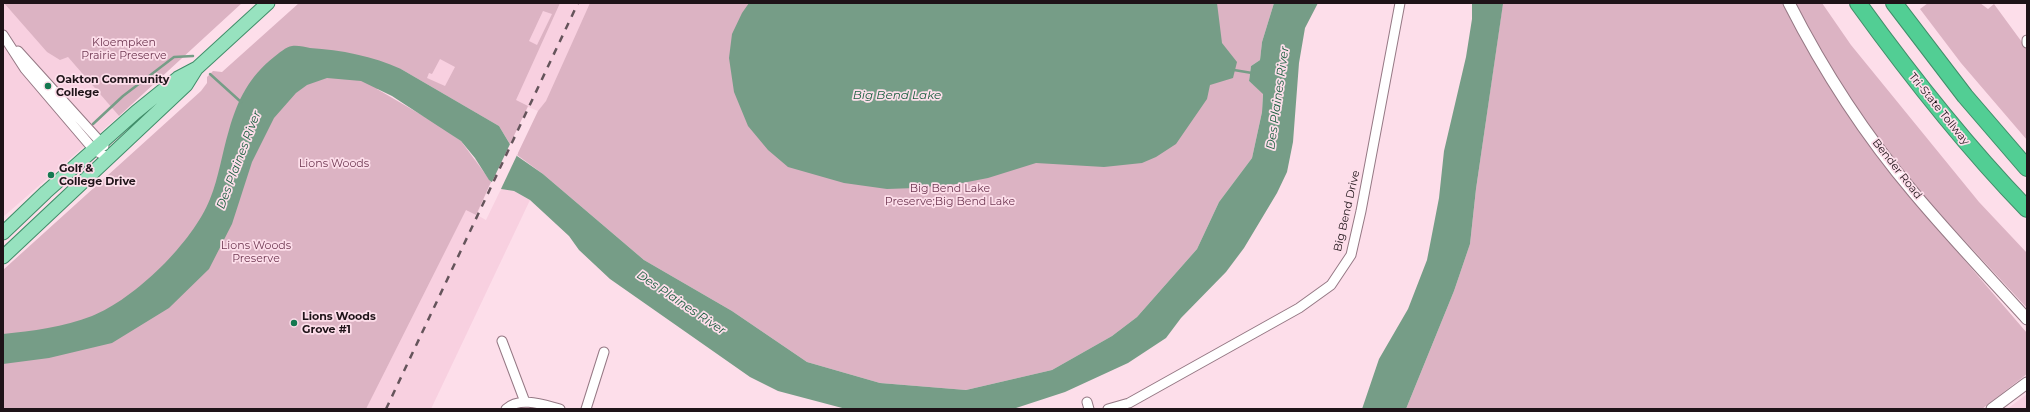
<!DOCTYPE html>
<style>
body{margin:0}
#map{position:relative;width:2030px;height:412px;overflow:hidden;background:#fddeea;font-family:Montserrat,sans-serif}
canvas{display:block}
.frame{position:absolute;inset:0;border:4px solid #1e1318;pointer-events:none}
</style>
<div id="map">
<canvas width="2030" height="412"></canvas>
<div class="frame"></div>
</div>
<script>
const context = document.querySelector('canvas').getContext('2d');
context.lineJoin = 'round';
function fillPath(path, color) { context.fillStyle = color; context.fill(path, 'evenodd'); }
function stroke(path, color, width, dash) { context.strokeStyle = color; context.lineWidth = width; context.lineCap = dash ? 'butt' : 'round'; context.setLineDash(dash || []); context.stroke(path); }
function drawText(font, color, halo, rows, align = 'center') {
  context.font = font + ' Montserrat,sans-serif'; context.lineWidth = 3.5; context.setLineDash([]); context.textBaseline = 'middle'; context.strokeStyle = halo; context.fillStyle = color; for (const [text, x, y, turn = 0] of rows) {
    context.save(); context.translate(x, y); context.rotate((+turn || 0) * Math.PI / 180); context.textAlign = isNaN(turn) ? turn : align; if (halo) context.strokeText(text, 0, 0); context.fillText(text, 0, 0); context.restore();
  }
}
fillPath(new Path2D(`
 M3,3H22L119,116L3,217Z
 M481,3H620L601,50L538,111L528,107L510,144L499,126L401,69Z
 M475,158L491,182L477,215L486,220L501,189L514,191L530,200L431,409H366Z
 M2027,394V409H2007Z`), '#f8d0e0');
fillPath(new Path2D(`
 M4,3H242L119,116L68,57L60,60L47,52Z
 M299,3H560L516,100L528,106L510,144L499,126L401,69L377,89L437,124L461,141L491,182L476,215L466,210L366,409H3V270L201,91L207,83V77L213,71L222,72ZM543,11L552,14L537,45L529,41ZM440,59L455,67L445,86L427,78L429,73L432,74Z
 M590,3H1274L1262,42L1260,60L1251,66L1249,81L1263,93L1262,112L1252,158L1219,202L1197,249L1137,317L1112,336L1052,370L966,390L880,383L807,362L732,311L644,260L543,174L517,155L538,111L546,101Z
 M1503,3H1783C1815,64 1852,121 1893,177L2027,333V374L1982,409H1406L1454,291L1470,244L1476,189Z
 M1795,3H1822L1851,45L1979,202L2027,253V308C1991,269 1955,231 1920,192C1871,134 1830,70 1795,3Z
 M1928,3H1980L1988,9L1994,4L2027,49V140L1961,63L1920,9Z`), '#dcb3c3');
fillPath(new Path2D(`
 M749,3H1217L1222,43L1237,62L1233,78L1210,85L1207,99L1176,144L1156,157L1142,163L1104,167L1036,163L988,178L957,184L915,188L887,189L844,183L788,167L768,150L748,126L734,92L729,58L732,34L742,13Z
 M1274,3H1318L1305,28L1299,63L1293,142L1287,172L1277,193L1244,248L1226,272L1181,318L1166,338L1128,363L1065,392L1013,409H846L778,391L750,377L610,279L579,250L569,236L530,200L514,191L501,189L489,180L475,158L461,141L392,96L361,81L327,78L307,85L296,93L274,118L252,162L232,224L209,269L169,308L112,343L49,358L3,364V334C32,331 64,327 92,316C135,299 193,242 210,199C219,177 222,153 229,130C238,99 249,77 274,57C279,53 286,47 292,46C297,45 305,47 310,48C341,50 373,56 401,69L499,126L517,156L543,174L644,260L732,311L807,362L880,383L966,390L1052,370L1112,336L1137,317L1197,249L1219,202L1252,158L1262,112L1263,94L1249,81L1251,66L1260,60L1262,42Z
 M1472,3L1503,4L1476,189L1470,244L1454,291L1406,409H1362L1379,359L1408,309L1427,260L1439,198L1444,151L1466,57L1472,19Z`), '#769d87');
fillPath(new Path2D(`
 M511,142L518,153L500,191L491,184Z`), '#fddeea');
stroke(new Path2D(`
 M1234,70L1252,73
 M210,74L241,102
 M93,124L123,96L174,57L193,56`), '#769d87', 2.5);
const minor = new Path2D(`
 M3,35L25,69L94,150L109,158
 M2027,40V43
 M18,51L104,146
 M502,341L525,402
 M1087,402L1089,409
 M506,409C520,396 544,405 560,409
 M586,409L604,352
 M1108,409L1129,403L1299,308L1331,285L1351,255L1361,211L1400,3`);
const tertiary = new Path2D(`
 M1789,3C1823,70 1865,135 1914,193C1950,236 1989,277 2027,319
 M1992,409L2027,383`);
const primary = new Path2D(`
 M3,233L46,192L136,112L178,78L197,68L268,3
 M3,257L186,85L196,69`);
const motorway = new Path2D(`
 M1858,3C1910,75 1965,145 2027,209
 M1894,3L1965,96L2027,168`);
stroke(minor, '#957884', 11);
stroke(tertiary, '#957884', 13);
stroke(primary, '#408d69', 15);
stroke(motorway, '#408d69', 18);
stroke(minor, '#fff', 9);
stroke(tertiary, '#fff', 11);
stroke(primary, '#97e2bf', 13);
stroke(motorway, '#52ce94', 16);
stroke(new Path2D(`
 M386,409L578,3`), '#65545b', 2.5, [7, 7]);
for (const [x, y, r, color] of [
 [48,86,4,"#157850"],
 [51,175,4,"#157850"],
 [294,323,4,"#157850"]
]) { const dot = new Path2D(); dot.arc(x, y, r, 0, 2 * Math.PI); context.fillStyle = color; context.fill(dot); stroke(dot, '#fddeea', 1.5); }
drawText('11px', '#6f3852', '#fddeea', [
 ["Kloempken",124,43],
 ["Prairie Preserve",124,56],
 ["Lions Woods",334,164],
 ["Big Bend Lake",950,189],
 ["Preserve;Big Bend Lake",950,202],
 ["Lions Woods",256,246],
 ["Preserve",256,259]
]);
drawText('bold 11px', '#1e1318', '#fddeea', [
 ["Oakton Community",56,80],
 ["College",56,93],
 ["Golf &",59,169],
 ["College Drive",59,182],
 ["Lions Woods",302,317],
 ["Grove #1",302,330]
], 'left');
drawText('11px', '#1e1318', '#fddeea', [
 ["Tri-State Tollway",1939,109,51],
 ["Bender Road",1897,169,52],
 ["Big Bend Drive",1347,211,-77]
]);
drawText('italic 12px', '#1c6041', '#fddeea', [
 ["Big Bend Lake",897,95],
 ["Des Plaines River",1278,98,-82],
 ["Des Plaines River",239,160,-69],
 ["Des Plaines River",681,303,34]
]);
</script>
